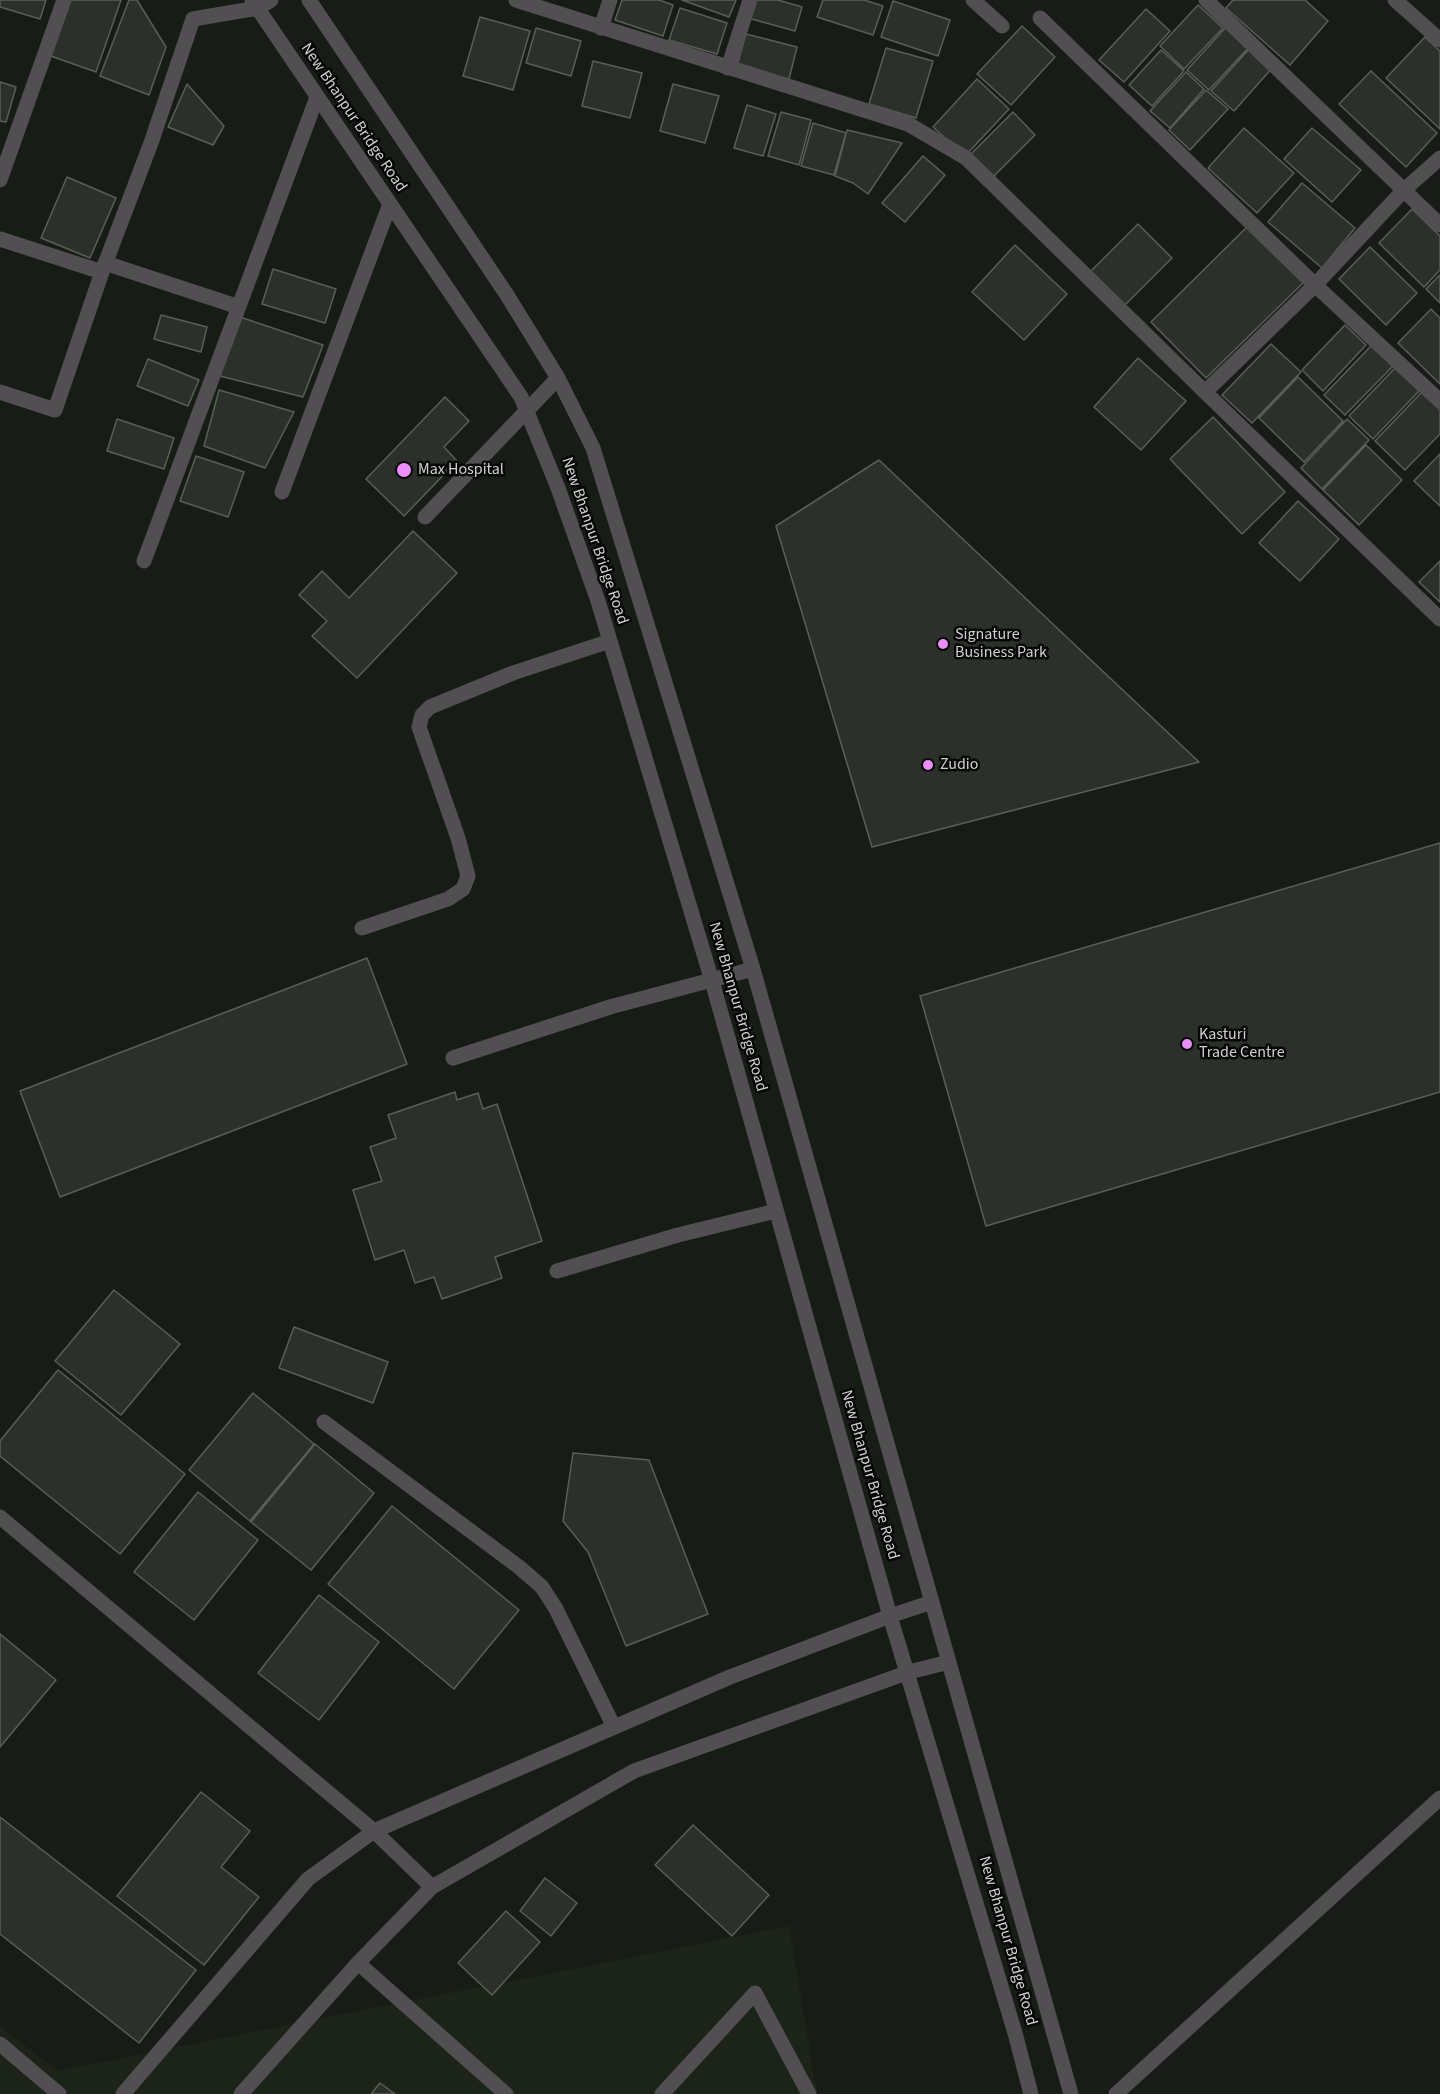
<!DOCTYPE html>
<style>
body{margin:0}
canvas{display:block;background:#181c17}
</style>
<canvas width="1440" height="2094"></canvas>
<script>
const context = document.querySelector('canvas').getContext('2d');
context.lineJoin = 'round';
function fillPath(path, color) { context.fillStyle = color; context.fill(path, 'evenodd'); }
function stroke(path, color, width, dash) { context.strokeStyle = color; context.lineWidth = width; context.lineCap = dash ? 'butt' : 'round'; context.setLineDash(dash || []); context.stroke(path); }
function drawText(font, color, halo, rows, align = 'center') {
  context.font = font + ' "Source Sans 3",sans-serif'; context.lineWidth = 5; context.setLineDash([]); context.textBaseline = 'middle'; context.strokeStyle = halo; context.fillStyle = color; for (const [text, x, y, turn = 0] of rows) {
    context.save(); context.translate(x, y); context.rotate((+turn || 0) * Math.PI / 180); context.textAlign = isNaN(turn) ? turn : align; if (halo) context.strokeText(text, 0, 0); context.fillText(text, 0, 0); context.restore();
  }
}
fillPath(new Path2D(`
 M789,1926L817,2094H0V2026L57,2071Z`), '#1c2419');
const building = new Path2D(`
 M0,0H46L40,19L0,7Z
 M68,0H121L96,72L48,55Z
 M129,0H137L166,47L149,95L100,76Z
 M622,0H659L673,5L663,36L615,20Z
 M682,0H736L729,17Z
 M753,0H778L802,7L795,31L748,18Z
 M823,0H864L883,6L873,35L817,17Z
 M1233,0H1305L1328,21L1290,65L1226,8Z
 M893,1L950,20L938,56L881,37Z
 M1198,5L1223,28L1184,69L1160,46Z
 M680,8L727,23L717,54L669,40Z
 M1146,9L1170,31L1124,82L1099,60Z
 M480,17L530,31L513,90L463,76Z
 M1228,25L1250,46L1209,90L1187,70Z
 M1022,26L1055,57L1011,105L977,74Z
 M536,28L581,41L571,76L526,63Z
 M746,34L797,47L788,83L736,69Z
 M1425,37L1440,51V129L1386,78Z
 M1251,47L1273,67L1234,111L1211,91Z
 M886,48L933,61L916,118L869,104Z
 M1161,50L1184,71L1152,106L1129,85Z
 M593,61L642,73L630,118L582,106Z
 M1371,71L1437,133L1406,167L1339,104Z
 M1186,72L1204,89L1170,128L1150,111Z
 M977,79L1009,109L965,156L933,127Z
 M0,82L16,87L6,122L0,121Z
 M187,84L224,126L213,145L168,127Z
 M673,84L719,96L705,143L660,131Z
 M1206,90L1228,109L1190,150L1169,130Z
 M747,105L776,114L763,156L734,148Z
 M781,112L811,120L799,165L768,156Z
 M1013,112L1035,135L990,180L968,157Z
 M813,123L846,133L834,175L801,166Z
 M1244,128L1294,173L1257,213L1208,168Z
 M1312,128L1361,170L1332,202L1284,159Z
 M847,130L902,143L868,194L853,183L835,176Z
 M923,156L945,175L905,222L882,203Z
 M67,177L116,198L90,258L41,238Z
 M1302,183L1355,228L1322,268L1268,222Z
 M1412,209L1440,236V270L1424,287L1379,243Z
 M1138,224L1172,258L1124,306L1090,272Z
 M1249,225L1304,282L1206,378L1151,322Z
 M1015,245L1067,294L1024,340L972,292Z
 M1370,247L1417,293L1386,325L1339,279Z
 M273,269L336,289L325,323L262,304Z
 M1440,275V303L1426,289Z
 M1431,309L1440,318V384L1398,343Z
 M161,315L207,327L201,352L154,339Z
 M240,317L323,345L303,397L220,376Z
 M1345,325L1366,345L1323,391L1302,370Z
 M1271,344L1301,372L1252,423L1222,395Z
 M1371,346L1393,366L1345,415L1324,395Z
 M1138,358L1186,401L1141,450L1094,407Z
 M148,359L199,380L188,406L137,386Z
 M1395,368L1419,391L1373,439L1349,416Z
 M1298,377L1343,421L1304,462L1259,418Z
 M219,390L294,412L265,468L204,446Z
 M1422,392L1440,410V434L1405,470L1375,441Z
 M445,397L469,421L444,447L457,461L404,516L366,479Z
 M1213,417L1285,492L1242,534L1170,459Z
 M117,419L174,438L164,469L107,451Z
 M1347,419L1369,440L1322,489L1301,468Z
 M1366,445L1402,480L1359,525L1323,490Z
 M1440,454V506L1414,481Z
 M196,456L244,472L228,517L180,501Z
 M879,460L1199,762L872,847L776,526Z
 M1298,501L1339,539L1300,581L1259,543Z
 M413,531L457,573L357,678L312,636L327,621L299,595L322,571L349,598Z
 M1440,561V602L1419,582Z
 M1440,843V1092L986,1226L920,996Z
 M367,958L407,1064L60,1197L20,1091Z
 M455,1092L457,1100L478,1093L483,1109L497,1104L542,1241L495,1257L502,1278L442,1299L434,1277L415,1283L404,1250L375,1260L353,1190L382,1181L370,1147L396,1138L388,1115Z
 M114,1290L180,1344L121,1415L55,1361Z
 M294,1327L388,1362L373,1403L279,1368Z
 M58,1370L185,1474L120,1554L0,1456V1441Z
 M253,1393L314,1444L250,1521L189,1470Z
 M315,1444L374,1493L311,1570L251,1522Z
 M573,1453L649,1460L708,1614L626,1646L588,1552L563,1521Z
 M198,1492L258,1540L194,1620L134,1572Z
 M392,1506L519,1610L454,1689L328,1584Z
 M319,1595L379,1642L319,1720L258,1673Z
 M0,1634L56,1680L0,1747Z
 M201,1792L250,1831L221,1867L259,1897L204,1965L117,1896Z
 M0,1817L196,1970L139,2043L0,1934Z
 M693,1825L769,1895L732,1936L655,1865Z
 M545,1878L577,1903L551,1936L520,1911Z
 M506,1911L540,1942L492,1995L458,1963Z
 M380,2083L395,2094H371Z`);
fillPath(building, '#2c302a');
stroke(building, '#595e57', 1.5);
stroke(new Path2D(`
 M252,0L521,397L558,488L598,601L712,981L890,1616L1015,2033L1031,2094
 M309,0L507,295L558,378L593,448L753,969L1071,2094
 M516,0L908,124L966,158L1205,392L1440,619
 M973,0L1002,26
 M1206,0L1440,225
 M1395,0L1440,40
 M1040,18L1315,285L1440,401
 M601,28L610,0
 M728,68L750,0
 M0,180L64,0
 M0,239L102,272
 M105,263L239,307
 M0,392L55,410L102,272L151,143L193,19L258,8L271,0
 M1205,392L1315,285L1404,190L1440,158
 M282,492L390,204
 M425,517L558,378
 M144,561L317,97
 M362,928L448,899L463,889L468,876L458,838L419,727L422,715L430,707L513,673L610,641
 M453,1058L610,1007L753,969
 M557,1271L678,1235L776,1211
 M324,1422L519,1567L542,1587L556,1609L614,1727
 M0,1517L374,1831L432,1887
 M358,1963L506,2094
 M0,2044L59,2094
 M123,2094L308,1879L374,1831L730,1677L890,1616L932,1602
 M241,2094L358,1963L432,1887L634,1771L909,1672L949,1662
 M662,2094L755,1993L809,2094
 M1116,2094L1440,1798`), '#524f52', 15);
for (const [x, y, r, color] of [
 [404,470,8,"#eb8dfc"],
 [943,644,6,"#eb8dfc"],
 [928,765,6,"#eb8dfc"],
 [1187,1044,6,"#eb8dfc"]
]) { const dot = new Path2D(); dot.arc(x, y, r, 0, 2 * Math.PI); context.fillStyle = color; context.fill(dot); stroke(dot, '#050605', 2); }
drawText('16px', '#cfd2ce', '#050605', [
 ["New Bhanpur Bridge Road",353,118,56],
 ["New Bhanpur Bridge Road",594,541,71],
 ["New Bhanpur Bridge Road",737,1007,74],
 ["New Bhanpur Bridge Road",869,1475,74],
 ["New Bhanpur Bridge Road",1007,1941,74]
]);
drawText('16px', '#cfd2ce', '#050605', [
 ["Max Hospital",418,470],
 ["Signature",955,635],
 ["Business Park",955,653],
 ["Zudio",940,765],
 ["Kasturi",1199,1035],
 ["Trade Centre",1199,1053]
], 'left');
</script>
